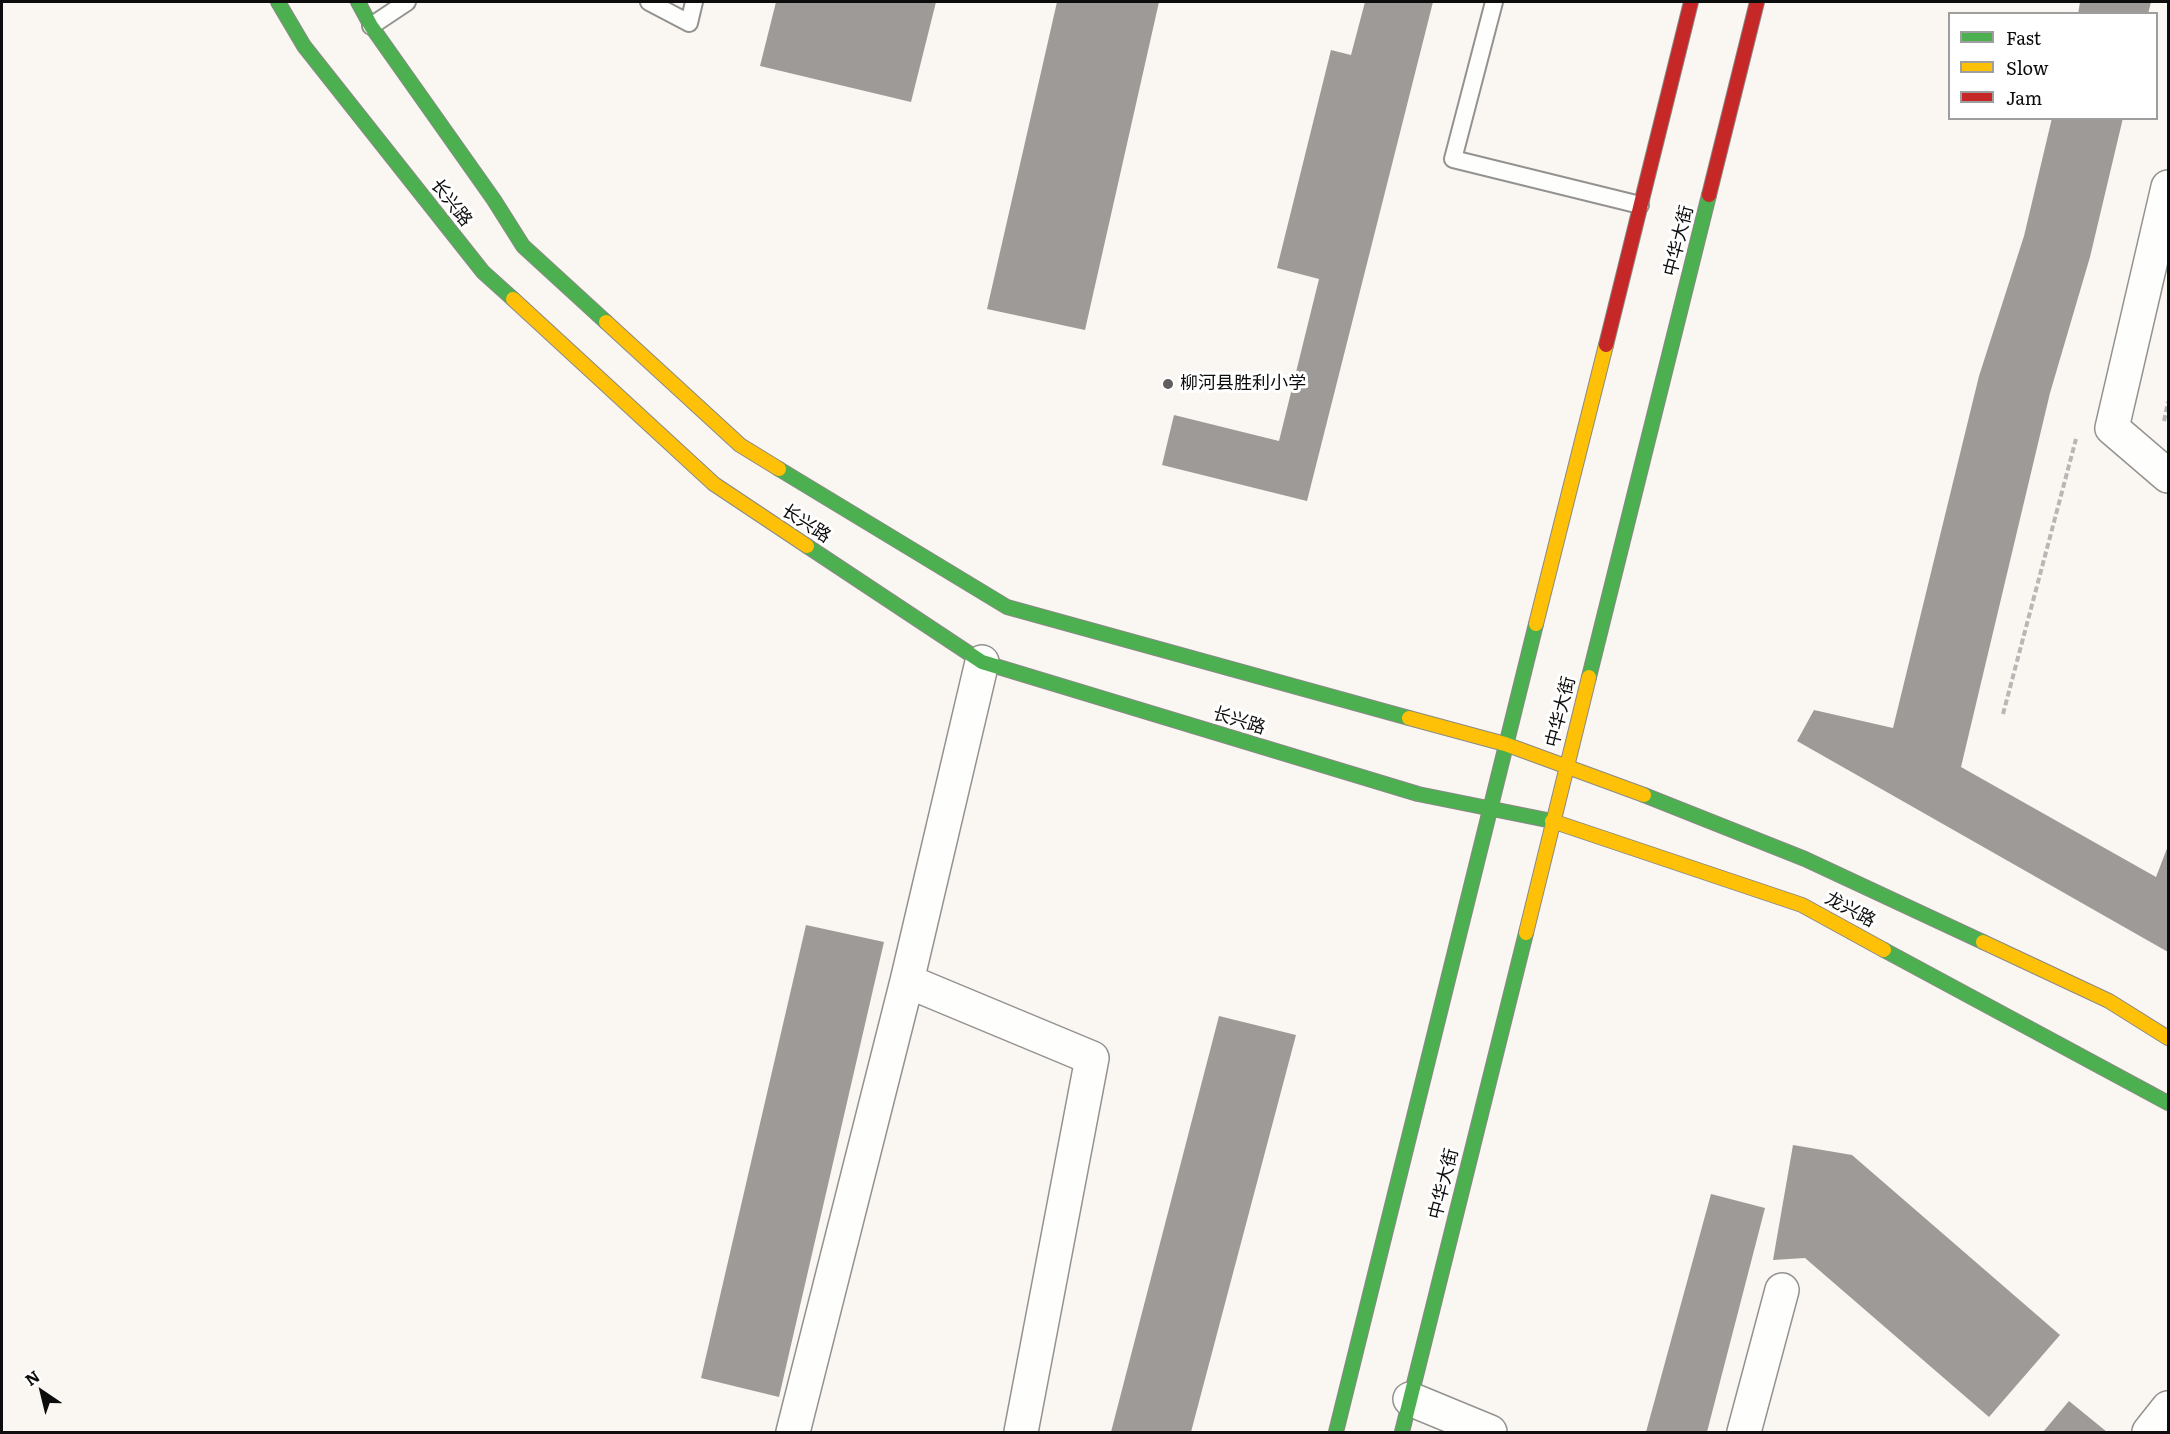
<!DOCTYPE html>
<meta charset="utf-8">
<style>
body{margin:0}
#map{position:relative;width:2170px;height:1434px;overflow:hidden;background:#faf6f2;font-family:Literata,serif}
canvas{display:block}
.frame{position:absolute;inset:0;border:3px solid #0d0d0d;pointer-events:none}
.legend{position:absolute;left:1948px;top:12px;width:210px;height:108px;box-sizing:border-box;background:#fff;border:2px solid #9e9e9e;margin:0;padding:8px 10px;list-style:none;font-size:18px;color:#0d0d0d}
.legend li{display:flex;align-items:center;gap:12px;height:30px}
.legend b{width:30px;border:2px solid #9e9e9e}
.north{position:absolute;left:12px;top:1362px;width:60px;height:60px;-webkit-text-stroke:4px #fff;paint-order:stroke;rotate:325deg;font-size:16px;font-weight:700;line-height:24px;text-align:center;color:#0d0d0d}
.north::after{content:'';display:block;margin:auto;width:21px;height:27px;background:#0d0d0d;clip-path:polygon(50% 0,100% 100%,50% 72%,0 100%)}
</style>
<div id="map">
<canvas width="2170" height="1434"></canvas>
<div class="frame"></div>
<ul class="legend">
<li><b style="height:8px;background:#4caf50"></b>Fast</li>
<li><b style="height:8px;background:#ffc107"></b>Slow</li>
<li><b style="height:8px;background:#c62828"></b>Jam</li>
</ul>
<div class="north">N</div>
</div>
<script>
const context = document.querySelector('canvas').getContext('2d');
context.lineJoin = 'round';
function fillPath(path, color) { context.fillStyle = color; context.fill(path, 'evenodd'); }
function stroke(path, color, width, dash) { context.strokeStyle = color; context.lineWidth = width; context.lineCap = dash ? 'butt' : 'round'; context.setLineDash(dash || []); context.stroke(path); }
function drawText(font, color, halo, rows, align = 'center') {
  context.font = font + ' Literata,"Noto Sans SC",serif'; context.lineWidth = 6; context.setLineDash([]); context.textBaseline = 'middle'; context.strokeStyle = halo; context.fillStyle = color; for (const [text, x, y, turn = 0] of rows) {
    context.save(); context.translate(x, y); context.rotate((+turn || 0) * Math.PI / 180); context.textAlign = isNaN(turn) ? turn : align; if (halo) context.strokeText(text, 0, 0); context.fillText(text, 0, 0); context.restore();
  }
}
fillPath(new Path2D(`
 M776,2H936L911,102L760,66Z
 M1057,2H1159L1085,330L987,309Z
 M1365,2H1433L1307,501L1162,465L1174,415L1279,441L1319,279L1277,268L1331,50L1351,55Z
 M2080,2H2151L2148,14H2078Z
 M2052,118H2123L2090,257L2050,393L1961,767L2156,877L2168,846V952L1797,741L1814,710L1893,728L1979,376L2024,236Z
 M806,925L884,942L779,1397L701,1378Z
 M1219,1016L1296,1035L1191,1432H1111Z
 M1793,1145L1852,1155L2060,1335L1989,1417L1805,1258L1773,1260Z
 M1711,1194L1765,1208L1707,1432H1646Z
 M2069,1401L2107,1432H2043Z`), '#9d9a98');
const lane = new Path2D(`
 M649,2L689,23L694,2
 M1494,2L1453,159L1640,205
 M371,26L407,2`);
const street = new Path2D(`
 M2168,187L2112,428L2168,476
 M907,981L1092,1058L1021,1432
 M1410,1399L1490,1432
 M793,1432L907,981L982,662
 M1744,1432L1782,1290
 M2149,1432L2168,1408`);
const fast = new Path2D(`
 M278,2L304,46L483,272L513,299
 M358,2L371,26L494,200L523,246L606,322
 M779,469L1007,607L1409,718
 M807,546L982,662L1418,794L1552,821
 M1589,677L1709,195
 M1644,795L1805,859L1983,942
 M1884,950L2168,1103
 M1336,1432L1536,624
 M1402,1432L1526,933`);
const slow = new Path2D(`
 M513,299L714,484L807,546
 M606,322L740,445L779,469
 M1536,624L1606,345
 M1409,718L1505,744L1644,795
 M1552,821L1802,905L1884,950
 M1526,933L1589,677
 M1983,942L2109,1001L2168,1038`);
const jam = new Path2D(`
 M1709,195L1757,2
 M1606,345L1691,2`);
stroke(lane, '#949290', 20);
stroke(street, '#949290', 36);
stroke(fast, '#8a8987', 16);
stroke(slow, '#8a8987', 16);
stroke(jam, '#8a8987', 16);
stroke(new Path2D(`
 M2164,421L2168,402
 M2003,714L2076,439`), '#b8b7b6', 4, [6, 3]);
stroke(lane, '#fefefd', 16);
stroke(street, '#fefefd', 33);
stroke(fast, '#4caf50', 14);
stroke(slow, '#ffc107', 14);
stroke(jam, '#c62828', 14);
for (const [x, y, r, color] of [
 [1168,384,6,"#605f5d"]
]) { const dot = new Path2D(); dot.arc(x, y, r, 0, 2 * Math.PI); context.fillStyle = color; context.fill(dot); stroke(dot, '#fff', 2); }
drawText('18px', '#0d0d0d', '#fff', [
 ["长兴路",451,203,52],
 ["中华大街",1679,241,-76],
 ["长兴路",806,524,33],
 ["中华大街",1561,712,-76],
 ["长兴路",1239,721,17],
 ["龙兴路",1850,910,28],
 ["中华大街",1444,1184,-76]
]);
drawText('18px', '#0d0d0d', '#fff', [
 ["柳河县胜利小学",1180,384]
], 'left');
</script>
